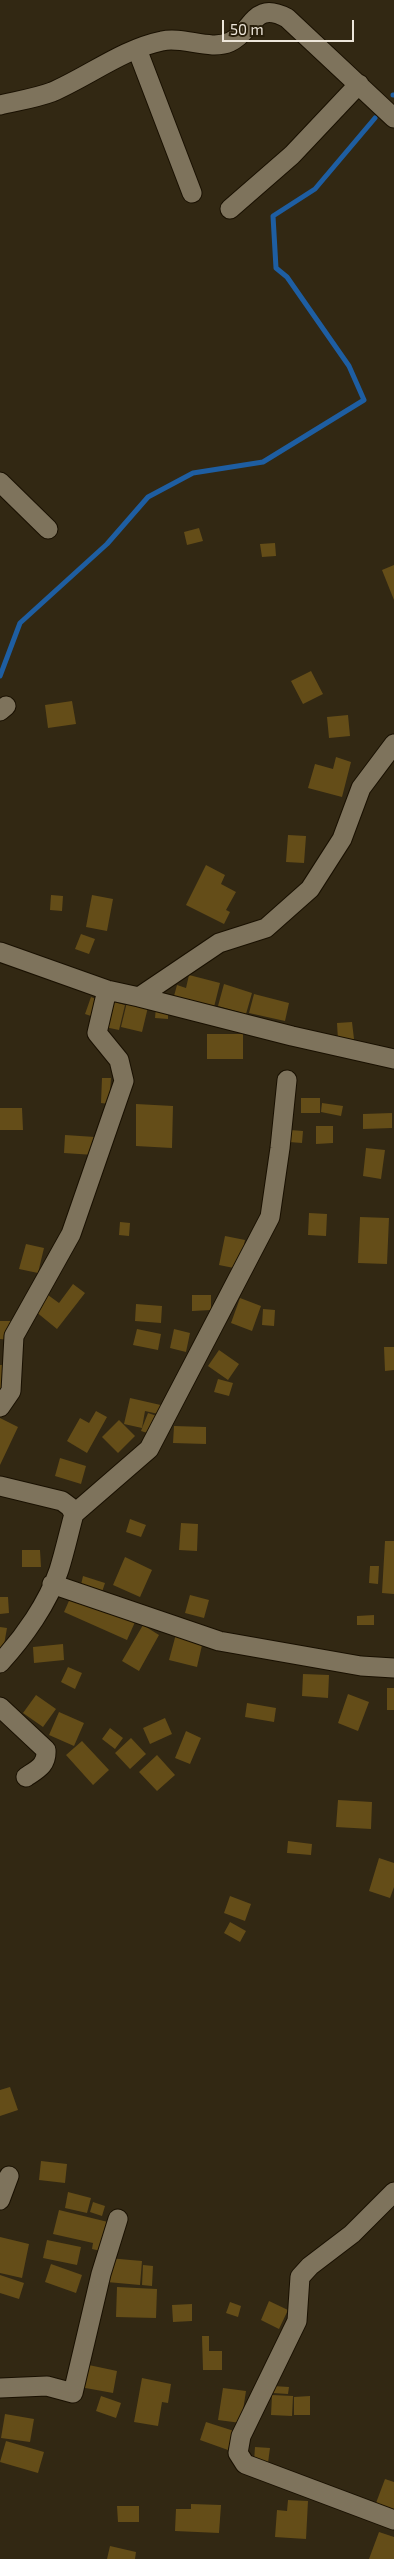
<!DOCTYPE html>
<style>
body{margin:0}
#map{position:relative;width:394px;height:2559px;overflow:hidden;background:#322813;font-family:"Exo 2",sans-serif}
canvas{display:block}
.scale{position:absolute;left:222px;top:20px;width:132px;height:22px;box-sizing:border-box;border:2px solid #ede6da;border-top:0;padding-left:6px;font-size:15px;line-height:18px;white-space:nowrap;color:#ede6da;-webkit-text-stroke:4px #281e0a;paint-order:stroke}
</style>
<div id="map">
<canvas width="394" height="2559"></canvas>
<div class="scale">50 m</div>
</div>
<script>
const context = document.querySelector('canvas').getContext('2d');
context.lineJoin = 'round';
function stroke(path, color, width, dash) { context.strokeStyle = color; context.lineWidth = width; context.lineCap = dash ? 'butt' : 'round'; context.setLineDash(dash || []); context.stroke(path); }
function fillPath(path, color) { context.fillStyle = color; context.fill(path, 'evenodd'); }
stroke(new Path2D(`
 M393,95H394
 M0,676L20,623L107,544L148,497L193,473L263,462L364,400L349,366L287,277L276,268L273,216L315,189L375,118`), '#1e5ea2', 5);
fillPath(new Path2D(`
 M199,528L203,541L187,545L184,532Z
 M275,543L276,556L262,557L260,544Z
 M394,565V600L382,570Z
 M311,671L323,694L303,704L291,681Z
 M72,701L76,724L48,728L45,705Z
 M348,715L350,736L329,738L327,717Z
 M336,757L351,762L342,797L308,788L315,764L333,769Z
 M288,835L306,836L304,863L286,862Z
 M206,865L225,875L221,884L236,892L226,910L230,912L224,924L186,905Z
 M51,895L63,896L62,911L50,910Z
 M92,895L113,899L107,931L86,927Z
 M81,934L95,939L89,954L75,949Z
 M189,975L220,983L214,1007L174,996L177,985L186,988Z
 M224,984L252,993L246,1014L218,1006Z
 M254,994L289,1003L285,1021L249,1013Z
 M91,997L101,1001L94,1017L85,1014Z
 M107,1000L125,1005L119,1030L100,1026Z
 M127,1002L148,1007L142,1032L121,1027Z
 M156,1007L168,1008V1019L155,1018Z
 M352,1022L354,1039L338,1040L337,1023Z
 M207,1034H243V1059H207Z
 M102,1078H111L109,1104L101,1103Z
 M301,1098H320V1113H301Z
 M322,1103L343,1106L341,1116L321,1112Z
 M136,1104L173,1106L172,1148L136,1146Z
 M0,1108H22L23,1130H0Z
 M392,1113V1128L363,1129V1114Z
 M316,1126H333V1143L316,1144Z
 M290,1130L303,1131L302,1143L289,1142Z
 M65,1135L95,1137L94,1155L64,1153Z
 M366,1148L385,1150L381,1179L363,1176Z
 M309,1213L327,1214L326,1236L308,1235Z
 M360,1217L389,1218L387,1264L358,1263Z
 M120,1222L130,1223L129,1236L119,1235Z
 M225,1236L245,1240L239,1269L219,1265Z
 M26,1244L44,1248L38,1273L19,1269Z
 M73,1284L85,1293L57,1329L35,1311L48,1295L59,1303Z
 M192,1295H211V1310L192,1311Z
 M240,1298L261,1306L252,1331L231,1323Z
 M136,1304L162,1306L161,1323L135,1321Z
 M263,1309L275,1310L274,1326L262,1325Z
 M0,1321H12L11,1340L0,1339Z
 M137,1329L161,1334L158,1350L133,1345Z
 M174,1329L190,1333L186,1352L170,1348Z
 M384,1347H394V1370L385,1371Z
 M219,1350L239,1364L228,1380L208,1366Z
 M0,1365H8V1392H0Z
 M218,1379L233,1383L229,1396L214,1392Z
 M130,1398L165,1406L163,1415L145,1411L142,1428L124,1424Z
 M96,1411L107,1417L87,1453L67,1441L80,1418L89,1423Z
 M148,1413L157,1416L151,1434L141,1431Z
 M0,1418L18,1427L0,1465Z
 M119,1420L135,1436L118,1453L102,1437Z
 M174,1426L206,1427V1444L173,1443Z
 M60,1458L86,1466L81,1484L55,1476Z
 M130,1519L146,1525L141,1537L126,1532Z
 M181,1523L198,1524L197,1551L179,1550Z
 M385,1541H394V1594L382,1593Z
 M22,1550H40L41,1567H22Z
 M125,1557L152,1570L140,1597L113,1585Z
 M370,1566H379L378,1584L369,1583Z
 M83,1576L105,1583L101,1595L80,1589Z
 M72,1594L135,1622L127,1640L64,1612Z
 M190,1595L209,1600L204,1618L185,1613Z
 M0,1597H8L9,1613L0,1614Z
 M374,1615V1625H357V1616Z
 M143,1625L159,1635L139,1671L122,1661Z
 M0,1627L7,1628L2,1656H0Z
 M176,1634L203,1641L197,1667L169,1660Z
 M63,1644L64,1660L34,1663L33,1647Z
 M68,1667L82,1673L75,1689L61,1682Z
 M303,1674L329,1675L328,1698L302,1696Z
 M387,1688H394V1710H387Z
 M348,1694L369,1702L358,1731L338,1723Z
 M36,1695L56,1709L43,1727L23,1713Z
 M247,1703L276,1708L274,1722L245,1717Z
 M59,1712L84,1723L74,1746L49,1735Z
 M165,1718L172,1734L150,1744L143,1728Z
 M110,1728L123,1738L115,1749L102,1739Z
 M186,1731L201,1738L190,1764L175,1758Z
 M131,1738L146,1754L130,1769L115,1753Z
 M82,1741L109,1770L93,1785L66,1755Z
 M157,1755L175,1775L157,1791L139,1772Z
 M338,1800L372,1802L371,1829L336,1827Z
 M288,1841L312,1844L311,1855L287,1853Z
 M379,1858L394,1863V1887L390,1898L369,1891Z
 M230,1896L251,1904L245,1921L224,1913Z
 M230,1922L246,1931L240,1942L224,1933Z
 M10,2087L18,2110L0,2116V2090Z
 M41,2161L67,2164L65,2183L39,2180Z
 M68,2192L91,2198L87,2213L65,2208Z
 M93,2202L105,2206L102,2216L90,2212Z
 M59,2210L112,2223L105,2252L92,2249L93,2243L53,2234Z
 M0,2237L29,2244L22,2278L0,2273Z
 M47,2240L81,2247L77,2265L43,2258Z
 M108,2258L142,2261L140,2285L107,2282Z
 M51,2264L82,2275L76,2293L45,2282Z
 M143,2265L153,2266L152,2286L142,2285Z
 M0,2275L24,2283L19,2299L0,2293Z
 M117,2287L157,2289L156,2318L116,2317Z
 M269,2301L288,2310L279,2329L261,2320Z
 M230,2302L241,2306L238,2317L226,2313Z
 M192,2304V2321L173,2322L172,2305Z
 M202,2336H209V2351H222V2370H203Z
 M84,2364L117,2371L113,2393L80,2387Z
 M142,2378L171,2384L168,2403L162,2402L158,2426L134,2422Z
 M273,2386L289,2387L288,2394L273,2393Z
 M223,2388L246,2391L241,2423L218,2420Z
 M272,2395L293,2396L292,2416L271,2415Z
 M101,2396L121,2403L116,2418L96,2411Z
 M310,2396V2415H294V2397Z
 M5,2414L34,2419L30,2442L1,2438Z
 M206,2422L234,2431L228,2450L200,2440Z
 M6,2441L44,2452L38,2473L0,2462Z
 M255,2447L270,2448L268,2463L254,2461Z
 M385,2479L394,2482V2510L376,2503Z
 M288,2500L308,2501L306,2539L275,2537L277,2510L287,2511Z
 M191,2504L221,2505L219,2533L175,2531L176,2509H191Z
 M117,2506H139V2522H118Z
 M379,2532L394,2537V2559H369Z
 M110,2546L136,2552L135,2559H107Z`), '#644d18');
const minor = new Path2D(`
 M137,49L192,193
 M0,105C17,101 36,98 52,92C89,76 123,49 162,41C183,36 210,51 230,42C254,31 253,0 287,18L394,118
 M230,209L292,155L359,84
 M0,482L48,529
 M0,711L6,706
 M0,952L107,990L139,997L219,943L266,928L310,889L342,839L361,788L394,744
 M139,997L292,1036L394,1059
 M0,1407L11,1391L14,1336L71,1234L124,1081L119,1060L97,1033L107,990
 M0,1486L62,1501L70,1507L74,1514C69,1532 65,1551 59,1570C48,1603 24,1637 0,1663
 M74,1514L149,1449L270,1217L280,1148L287,1080
 M52,1584L219,1641L361,1666L394,1668
 M0,1707L46,1750C47,1765 38,1769 26,1777
 M394,2192L352,2234L310,2266L300,2277L297,2321L241,2436L238,2453L245,2464L394,2520
 M0,2200L9,2176
 M0,2388L47,2386L73,2393L101,2274L118,2219`);
stroke(minor, '#191000', 21);
stroke(minor, '#7e735c', 19);
</script>
